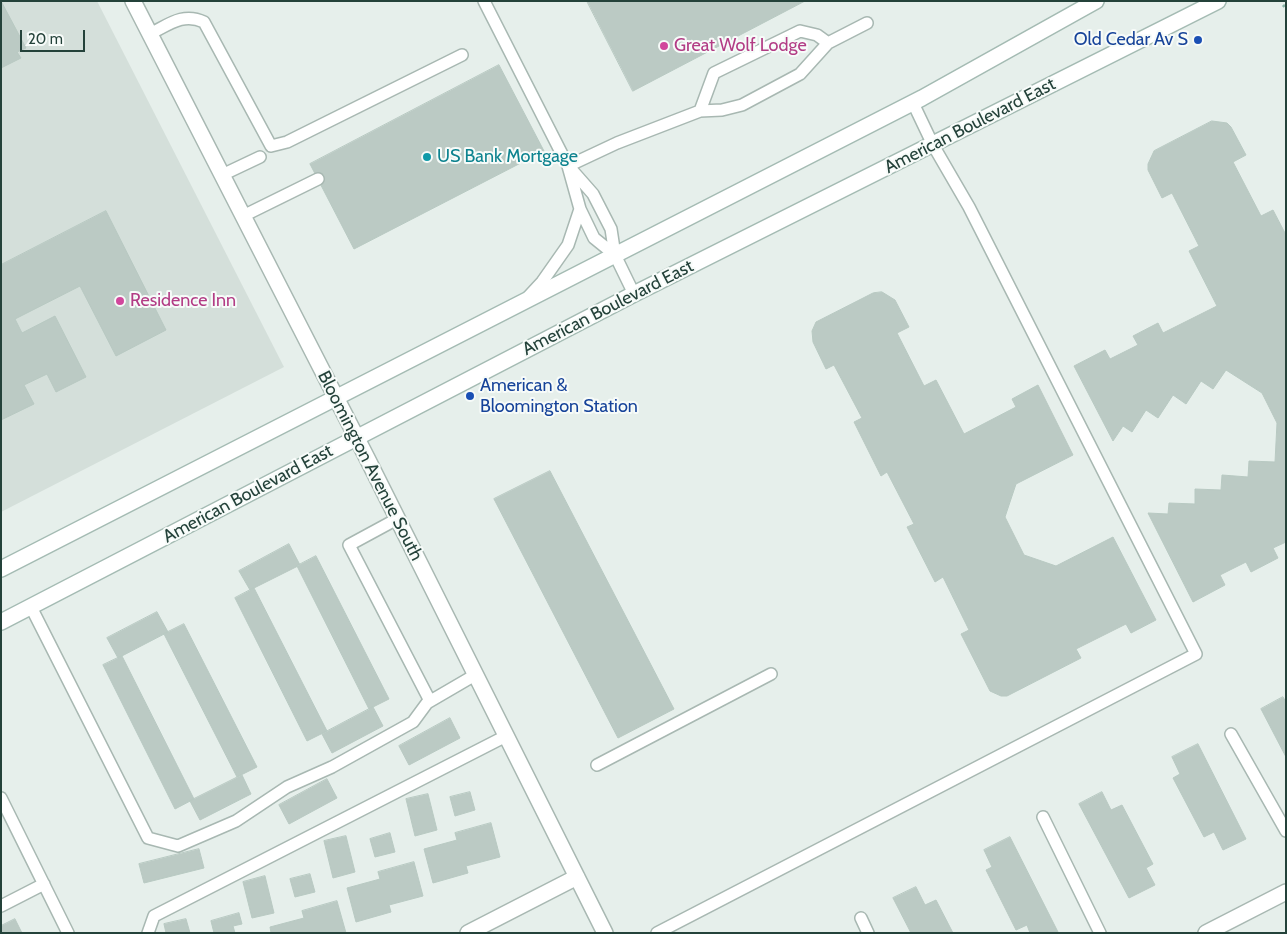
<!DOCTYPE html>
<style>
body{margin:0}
#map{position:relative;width:1287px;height:934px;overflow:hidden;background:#e6efeb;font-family:Cabin,sans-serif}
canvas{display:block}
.frame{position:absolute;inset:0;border:2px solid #24423a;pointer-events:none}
.scale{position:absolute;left:20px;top:30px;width:65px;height:22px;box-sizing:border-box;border:2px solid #24423a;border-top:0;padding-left:6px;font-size:15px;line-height:18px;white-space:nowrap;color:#24423a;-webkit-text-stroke:4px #f7fbf9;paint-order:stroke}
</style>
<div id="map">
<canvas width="1287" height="934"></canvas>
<div class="frame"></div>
<div class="scale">20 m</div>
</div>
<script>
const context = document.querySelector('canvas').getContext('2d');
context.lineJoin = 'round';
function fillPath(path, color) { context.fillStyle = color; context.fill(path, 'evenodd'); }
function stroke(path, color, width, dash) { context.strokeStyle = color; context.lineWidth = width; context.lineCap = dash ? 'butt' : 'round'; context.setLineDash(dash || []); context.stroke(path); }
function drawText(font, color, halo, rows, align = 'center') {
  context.font = font + ' Cabin,sans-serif'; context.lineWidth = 4; context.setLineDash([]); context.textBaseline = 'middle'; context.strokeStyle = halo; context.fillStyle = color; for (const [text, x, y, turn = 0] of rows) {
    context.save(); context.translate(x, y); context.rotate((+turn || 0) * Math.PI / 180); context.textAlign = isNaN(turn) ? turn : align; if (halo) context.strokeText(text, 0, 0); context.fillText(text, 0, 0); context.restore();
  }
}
fillPath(new Path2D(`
 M1,1H97L284,367L1,512Z`), '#d4dfda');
const building = new Path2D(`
 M1,1L26,48L17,52L21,58L1,68Z
 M587,1H805L633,91Z
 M499,65L544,151L354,249L310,164Z
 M1212,121L1227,123L1231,127L1246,155L1233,162L1261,216L1273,210L1286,235V542L1273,548L1278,558L1251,572L1246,562L1220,575L1225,585L1193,602L1148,513L1168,514L1169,503L1195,504V489L1221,490L1222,475L1248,477L1249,461L1275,462L1277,423L1262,393L1226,370L1213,389L1201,381L1186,404L1173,395L1158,418L1146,410L1132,432L1123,426L1113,441L1074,366L1105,350L1110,359L1138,345L1133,336L1158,323L1163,333L1217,306L1189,251L1199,246L1172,193L1162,198L1148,170V164L1154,151Z
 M106,211L166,330L116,356L80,286L15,319L22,333L55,316L86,377L56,392L47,374L24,385L34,404L1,420V265Z
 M882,292L895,300L909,327L897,333L924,386L936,380L964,434L1016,407L1012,399L1038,385L1073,455L1016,484L1005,517L1024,555L1056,566L1113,537L1156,620L1131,633L1126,624L1076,649L1081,658L1007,696H1001L990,691L961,634L969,630L943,577L935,582L907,527L914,524L887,472L881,476L854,422L862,418L834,365L826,369L813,342L812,331L816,322L873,293Z
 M550,471L674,709L618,738L494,499Z
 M289,544L300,565L250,590L239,571Z
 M316,556L389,699L369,709L297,566Z
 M254,588L327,731L307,741L235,598Z
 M157,612L168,632L118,658L107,638Z
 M184,624L257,767L237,777L164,634Z
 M122,656L194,799L175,809L103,665Z
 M1283,697L1286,702V757L1261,709Z
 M373,707L383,726L332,753L322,734Z
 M450,718L460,738L409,765L399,746Z
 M1198,744L1246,839L1223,850L1214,832L1204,837L1173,778L1180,774L1172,757Z
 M242,775L251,794L200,820L190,801Z
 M327,779L337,798L289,824L279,805Z
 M470,792L475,810L455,816L450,797Z
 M1102,792L1111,810L1122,805L1153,864L1146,868L1155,885L1129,898L1079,804Z
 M428,794L437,830L415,836L406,799Z
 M491,823L500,857L466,866L468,873L433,883L424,849L457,840L455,833Z
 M390,833L395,852L375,857L370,839Z
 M346,836L355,872L333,878L324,841Z
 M1010,837L1058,932L1030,933L1027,925L1016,930L986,870L992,867L984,850Z
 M199,849L204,868L144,883L139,864Z
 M414,862L423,896L389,905L391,912L356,922L347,888L380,879L378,872Z
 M310,874L315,892L295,897L290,879Z
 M265,876L274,913L252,918L243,882Z
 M916,887L925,905L936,900L953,933H911L893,898Z
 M337,901L346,933H271L270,927L304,918L302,911Z
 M239,913L242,924L233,926L235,933H214L211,921Z
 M15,919L22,933H1V926Z
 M186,919L190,933H166L164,924Z`);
fillPath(building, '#bbcac4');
stroke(building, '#b8c9c2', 1);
const service = new Path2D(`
 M484,1L568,166L580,209L568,245L542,282L529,296
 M150,34C168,25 183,12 204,22L271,146L287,142L462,55
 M700,111L714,73L800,31L817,35L828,43
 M568,166L617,143L700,111L722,110L742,105L800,74L828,43L867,23
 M571,169L593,194L611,229L615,255L634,294
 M222,175L260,157
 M580,209L594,238L615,255
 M243,216L318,179
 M397,519L349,545L430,701
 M31,607L148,838L178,846L236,821L287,787L332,767L413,722L427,703L475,675
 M1231,734L1286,831
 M597,765L771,674
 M1,798L68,933
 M1043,817L1100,933
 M1,906L44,884
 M861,918L868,933
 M148,933L154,916L506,736
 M657,933L1196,654L969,207L933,145L913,103`);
const minor = new Path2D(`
 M133,1L367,458L605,933
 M468,933L577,877
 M1206,933L1286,892`);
const secondary = new Path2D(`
 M1,569L922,98L1096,1
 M1,622L634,294L1218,1`);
stroke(service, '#a8b8b2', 14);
stroke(minor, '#a8b8b2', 18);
stroke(secondary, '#a4bbb3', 18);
stroke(new Path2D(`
 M1283,5L1286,8`), '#86b3a5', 3, [2.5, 4]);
stroke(service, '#fff', 11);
stroke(minor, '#fff', 15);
stroke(secondary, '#fff', 15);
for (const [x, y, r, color] of [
 [1198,40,5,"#1a4fb4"],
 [664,46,5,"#d1479c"],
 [427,157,5,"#0f9aa8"],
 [120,301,5,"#d1479c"],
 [470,396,5,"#1a4fb4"]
]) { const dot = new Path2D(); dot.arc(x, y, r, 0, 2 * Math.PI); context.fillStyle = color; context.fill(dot); stroke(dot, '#f7fbf9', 2); }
drawText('18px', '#164399', '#f7fbf9', [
 ["Old Cedar Av S",1188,40],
 ["American &",480,386,"left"],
 ["Bloomington Station",480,407,"left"]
], 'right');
drawText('18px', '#b23c85', '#f7fbf9', [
 ["Great Wolf Lodge",674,46],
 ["Residence Inn",130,301]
], 'left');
drawText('18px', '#24423a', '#f7fbf9', [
 ["American Boulevard East",970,126,-27],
 ["American Boulevard East",608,308,-27],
 ["Bloomington Avenue South",370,466,63],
 ["American Boulevard East",248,494,-28]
]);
drawText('18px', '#0d838f', '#f7fbf9', [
 ["US Bank Mortgage",437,157]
], 'left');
</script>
